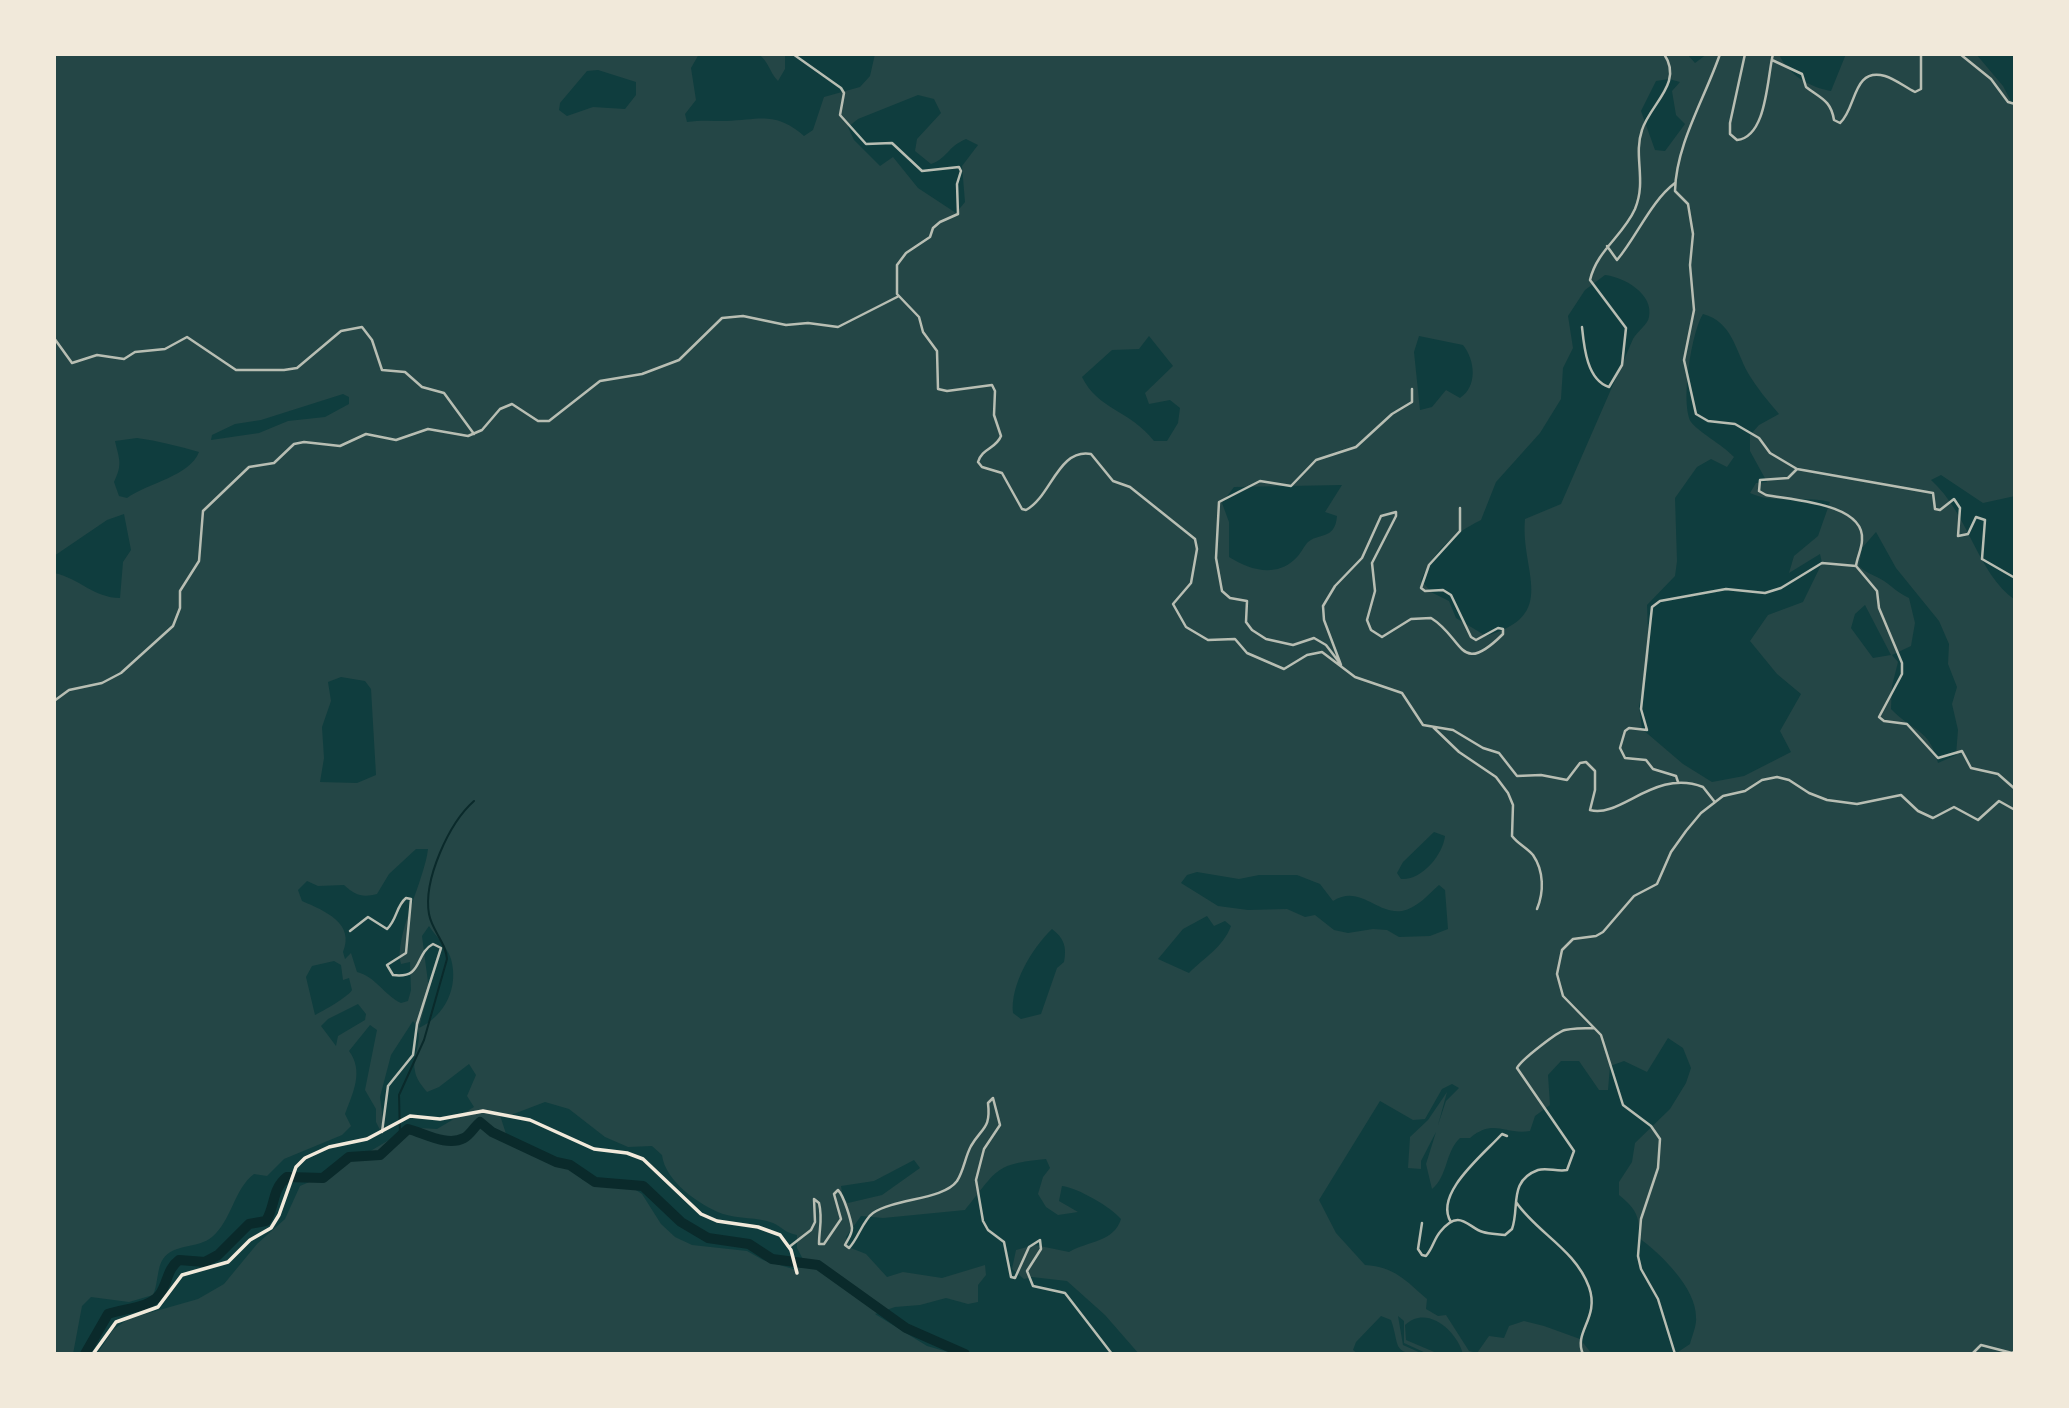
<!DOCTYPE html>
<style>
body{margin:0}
#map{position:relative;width:2069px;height:1408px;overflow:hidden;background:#0f3d3e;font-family:Karla,sans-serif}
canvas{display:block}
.frame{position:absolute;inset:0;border:56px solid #f1e9da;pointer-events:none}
</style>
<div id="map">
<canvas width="2069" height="1408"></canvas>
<div class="frame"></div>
</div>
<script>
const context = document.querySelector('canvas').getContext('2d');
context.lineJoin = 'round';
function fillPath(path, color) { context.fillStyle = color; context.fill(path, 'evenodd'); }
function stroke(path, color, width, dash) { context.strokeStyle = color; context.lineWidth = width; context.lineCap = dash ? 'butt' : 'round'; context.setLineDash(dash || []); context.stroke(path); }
fillPath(new Path2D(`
 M54,54H699L691,68L696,100L685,114L687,122C700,120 713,121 726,121C760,120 775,111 804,136L813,130L824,97L860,87L870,76L875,54H1687L1695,63L1707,54H1779C1787,74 1811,88 1831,91L1846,54H1976L2003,86L2015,109V496L1983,503L1941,475L1931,480C1969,514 1977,573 2015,600V1354H1675L1690,1344C1692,1336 1697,1325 1696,1317C1696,1288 1661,1254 1639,1238C1640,1216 1636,1209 1619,1195V1182L1632,1162L1635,1143L1670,1109L1686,1083L1691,1068L1683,1048L1668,1038L1647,1072L1624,1061L1610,1066L1608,1090H1599L1579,1061H1561L1548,1075L1550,1105L1535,1116L1530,1131C1504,1135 1494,1118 1470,1138H1460C1445,1152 1448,1176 1432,1189L1426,1164L1436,1132L1421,1161V1169L1408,1168L1410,1137L1428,1120L1447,1092L1438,1125L1446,1101L1459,1088L1452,1084L1442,1089L1425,1119L1413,1120L1380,1101L1319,1200L1336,1233L1365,1265C1395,1267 1405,1280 1427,1299L1426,1309L1438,1316L1446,1315L1469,1351L1477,1353L1489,1336L1504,1338L1509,1326L1524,1321L1544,1326L1580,1339L1592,1354H1463C1457,1331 1427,1304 1405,1325L1406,1340L1439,1354H1428L1404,1343V1321L1398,1316L1403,1345L1423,1354C1391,1354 1400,1345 1391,1320L1381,1316L1356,1342L1353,1350L1358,1354H1139L1105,1315L1067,1281L1032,1277L1024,1279L1012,1269L1016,1250L1035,1245L1069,1252C1088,1241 1114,1242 1121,1219C1111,1207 1078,1188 1062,1186L1059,1201L1078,1212L1058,1215L1046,1207L1038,1194L1043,1177L1050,1168L1046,1159C993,1164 998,1170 965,1210L883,1218L861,1216L846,1237L851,1248L866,1254L887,1277L903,1272L942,1278L985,1265L986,1275L978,1285V1302L968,1304L946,1298L920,1305L895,1307L875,1314L927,1346L948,1352L986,1354H97L113,1330L128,1319L198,1299L224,1284L257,1244L285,1219L300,1186L335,1171L349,1158L367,1153L401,1133L419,1128L437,1129L474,1107L467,1096L476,1075L469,1064L439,1087L427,1092C422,1086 416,1079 415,1071C411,1053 427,1039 413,1021L391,1055L380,1097L383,1120L380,1130L376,1122V1109L365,1090L377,1030L370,1025L349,1051C364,1071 353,1093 345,1114L351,1126L342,1135L284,1159L267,1176L254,1174C234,1189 232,1220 212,1237C198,1249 174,1243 163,1259C157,1267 158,1285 153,1295L129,1302L91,1297L82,1306L73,1354H54V573C79,578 94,598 120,598L123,562L131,550L124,514L107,520L54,556ZM598,70L636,82V95L625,109L593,107L567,116L559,110L560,103L587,71ZM1669,79L1680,82L1672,91L1676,115L1685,124L1665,151L1655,150L1641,111L1656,81ZM918,95L934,99L941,113L917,139L915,151L931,164C947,159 947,147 966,139L978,145L962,166L965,202L956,213L918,188L893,157L880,166L854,140L848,127L858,119ZM1605,275C1624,277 1654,294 1649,317C1648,324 1637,332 1633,339L1561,504L1525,519C1520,572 1560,615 1486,636L1456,618L1449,601L1431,592L1421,580C1435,550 1451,535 1481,520L1496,482L1540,433L1561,399L1563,368L1573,348L1568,316L1585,290ZM1703,314C1732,322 1735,349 1748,373C1757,388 1767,400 1779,414L1759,425L1750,435V451L1767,482L1756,483L1750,493C1775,505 1803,495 1830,502L1818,536L1794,556L1789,573L1820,554L1822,563L1803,602L1768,615L1750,641L1777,674L1801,694L1780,731L1791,752L1744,776L1712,782L1683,764L1642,729L1639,706L1649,658L1647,605L1675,576L1677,561L1675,498L1697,467L1711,459L1727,467L1734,457C1724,446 1696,430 1691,422C1680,402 1692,331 1703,314ZM1149,336L1173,366L1145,393L1149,404L1170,400L1180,408L1178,423L1167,441H1154C1130,410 1098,410 1082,377L1112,350L1139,349ZM1419,336L1463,345C1475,360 1478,386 1460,398L1446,390L1432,407L1420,410L1414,352ZM343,394L349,397V404L325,417L288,421L259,433L211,440L212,435L235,424L261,420ZM137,438C158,441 179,446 199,452C190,476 148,483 127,498L119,496L114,482C123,464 119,459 115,441ZM1342,485L1325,512L1337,516C1335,541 1318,532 1307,543C1303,548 1300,555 1294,560C1274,578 1248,569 1229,557V522L1222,503L1234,487ZM1876,532L1896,568L1939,621L1949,644L1948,664L1957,687L1952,704L1958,730L1956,755L1938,763C1929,728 1913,732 1891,709L1892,686L1898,662L1892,655L1911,646L1915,623L1909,598C1898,593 1893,587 1884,581C1875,575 1867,574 1859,566L1862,548ZM1865,605L1891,655L1873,658L1851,628L1855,614ZM341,677L365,681L371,689L376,775L357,783L320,782L324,758L322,727L331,701L328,682ZM1434,832L1445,836C1443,855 1421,881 1401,879L1397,873L1403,862ZM416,849H428C425,879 393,939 401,964L410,962L411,990L408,1001L401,1003C384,995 375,976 357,972L351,953L345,959L343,952C355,923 325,911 302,901L298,890L307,881L318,886L344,885C355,895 362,898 377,894L389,874ZM1197,872L1239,879L1259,875H1297L1320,884L1333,901C1360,884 1377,915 1402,911C1417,908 1428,895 1439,885L1445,890L1448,929L1430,936L1399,937L1387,930L1373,929L1348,933L1334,930L1315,915L1305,917L1287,909L1248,910L1218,906L1181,883L1187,875ZM1207,916L1214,926L1225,921L1231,926C1223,947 1205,957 1189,973L1158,959L1183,929ZM429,926C436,937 447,946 451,959C459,987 445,1016 419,1028L429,990L422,936ZM1052,929C1064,938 1067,947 1064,962L1057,968L1041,1014L1021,1019L1013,1013C1010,985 1032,948 1052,929ZM334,961L341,965L343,980L349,978L352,990C348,997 323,1011 315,1015L306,977L312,966ZM358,1004L366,1014L365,1020L338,1036L336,1046L321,1026L328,1019ZM545,1102L569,1109L605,1137L628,1147L652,1146L662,1155C665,1181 699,1205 723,1214C739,1219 757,1217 773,1223C782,1227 785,1233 797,1235V1248L807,1267L793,1269L763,1260L747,1251L692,1245L675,1237L661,1224L642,1194L627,1184L583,1180L570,1168L507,1137L499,1112L511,1115ZM914,1160L920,1168L882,1195L848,1203L843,1198L841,1186L874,1181Z
 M758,54H785V69L778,81C769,72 769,61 758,54Z`), '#244646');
stroke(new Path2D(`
 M400,1135L399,1095L424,1040L447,959C446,942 432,931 429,914C423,880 449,823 474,801`), '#0a2a2b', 2);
stroke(new Path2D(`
 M85,1354L108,1314C124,1308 149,1309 160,1294C168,1282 167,1269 179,1260L205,1262L218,1255L249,1224L266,1221C276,1205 271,1190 287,1177L323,1178L349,1157L380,1155L408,1129C424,1133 447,1147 464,1138C470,1135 474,1127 480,1122L492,1132L556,1162L570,1165L595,1182L643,1186L681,1222L708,1238L749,1244L772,1259L818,1265L906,1328L965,1354`), '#0a2a2b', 10);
stroke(new Path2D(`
 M793,54L841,88L844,93L840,115L866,144L892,143L922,171L959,167L961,171L957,184L958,214L940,222L933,228L930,237L906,253L897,265V294L919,317L923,332L937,351L938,389L947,391L992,385L995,391L994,415L1001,436C996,449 982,448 978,462L982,467L1002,473L1022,509L1026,510C1051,497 1058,448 1091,454L1113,481L1130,487L1195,539L1197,549L1191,583L1173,604L1186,627L1208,640L1235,639L1247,653L1284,669L1307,655L1322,652L1355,677L1402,693L1423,725L1453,730L1483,748L1499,753L1517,776L1541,775L1567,780L1580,763L1586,762L1595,771V790L1590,810C1620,819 1655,768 1703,787L1714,801
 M1720,54C1705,98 1676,144 1675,191L1688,204L1693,234L1690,265L1694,310L1684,360L1696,414L1708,421L1735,424L1759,438L1770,453L1797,469L1933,493L1935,509L1940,510L1954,499L1960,508L1958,536L1968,534L1976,517L1985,520L1982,559L2015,578
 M1745,54L1730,123V134L1737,140C1767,137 1767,78 1773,54
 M1960,54L1991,79L2008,102L2015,104
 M1772,60L1802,74L1806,87C1820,98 1831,100 1834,120L1840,123C1857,108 1852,67 1885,76C1895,79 1905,87 1915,92L1921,89V54
 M2015,142V149
 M1607,246L1617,260C1637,236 1651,201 1675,183
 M1582,327C1584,347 1587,380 1609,387L1622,365L1626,328L1590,280C1597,250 1623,236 1635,209C1647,180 1633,156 1642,130C1650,104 1684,83 1664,54
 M54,338L72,363L97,355L124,359L135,352L165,349L187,337L236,370H284L297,368L341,331L362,327L372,340L382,370L405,372L422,387L444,393L474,434
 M1797,469L1788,478L1760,480L1759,491L1766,495C1790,500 1865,503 1862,540C1862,548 1857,558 1856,566
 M1339,662L1326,645L1314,638L1293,645L1266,639L1252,630L1246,622L1247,601L1230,598L1222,591L1216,558L1219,502L1260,481L1291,486L1316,460L1356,447L1392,414L1412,402V389
 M1341,665L1324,620L1323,606L1335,586L1362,558L1381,516L1396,512V516L1372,563L1375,591L1367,620L1371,630L1382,637L1411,619L1431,618C1464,638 1459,678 1503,634V629L1498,628L1476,640L1471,637L1451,595L1443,590L1425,591L1421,588L1429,565L1460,531V508
 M54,701L69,690L102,683L121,673L173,626L180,608V591L199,561L203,511L249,467L274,463L294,444L304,442L340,446L366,434L396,440L428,429L468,436L482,430L500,409L512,404L538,421H549L600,381L642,374L679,360L722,318L743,316L786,325L808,323L838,327L899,296
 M1433,727L1459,752L1496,777L1508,793L1513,805L1512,836C1518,844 1526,847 1533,855C1544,871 1544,892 1537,909
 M1678,782L1676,776L1653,769L1646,760L1625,758L1620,748L1625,731L1629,728L1647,730L1641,709L1652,607L1660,601L1726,589L1765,593L1781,588L1822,563L1856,566L1877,591L1879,608L1902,663V674L1879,717L1884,721L1907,724L1938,758L1962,751L1971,768L1998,774L2015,789
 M350,931L368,917L387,929C397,920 396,906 406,898L411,899L406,953L387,965L393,975C424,979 414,954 433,944L441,948L417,1024L413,1055L388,1086L382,1132
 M1516,1202C1537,1233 1575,1249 1589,1287C1600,1318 1573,1332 1583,1354
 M1451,1222C1433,1194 1484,1154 1502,1134L1507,1136
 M1422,1223L1418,1249L1422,1255L1426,1256C1433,1248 1434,1239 1440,1232C1460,1207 1468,1228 1483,1232C1489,1234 1498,1234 1505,1235L1512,1229C1520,1207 1508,1181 1538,1170C1547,1167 1557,1172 1567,1170L1574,1151L1517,1068C1521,1060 1557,1032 1565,1030C1575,1028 1585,1028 1594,1028
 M789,1247L811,1230L815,1222L814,1199L819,1203C823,1219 819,1229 819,1244H824L841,1219L834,1194L838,1190C844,1196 851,1220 852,1228C852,1235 848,1239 845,1245L849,1248C858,1239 863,1220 873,1213C896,1198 943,1200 957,1181C964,1170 965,1157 971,1146C982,1127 991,1129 988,1103L993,1098L1000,1125L984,1149L976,1180L983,1221L988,1230L1004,1242L1011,1277L1015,1278L1029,1247L1040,1240L1041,1249L1027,1271L1033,1286L1065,1293L1112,1354
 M1675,1354L1658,1299L1641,1269L1638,1256L1641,1219L1658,1168L1660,1139L1651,1126L1623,1105L1601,1035L1563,996L1557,974L1562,950L1573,939L1596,936L1603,932L1634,896L1657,884L1671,852L1686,831L1701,813L1723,796L1745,791L1762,780L1777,777L1789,780L1809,793L1827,800L1857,804L1901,795L1918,811L1933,818L1954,807L1978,820L1999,801L2015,810
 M1972,1354L1981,1345L2012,1353L2015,1351`), '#b8beb3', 2.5);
stroke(new Path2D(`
 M93,1354L116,1322L158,1307L182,1275L228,1262L250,1240L271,1228L279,1215L296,1167L305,1158L329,1147L367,1139L410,1116L440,1119L483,1111L530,1120L594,1149L627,1153L643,1159L701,1214L717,1221L758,1227L780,1235L791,1250L797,1273`), '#f1e9da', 3.5);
</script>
